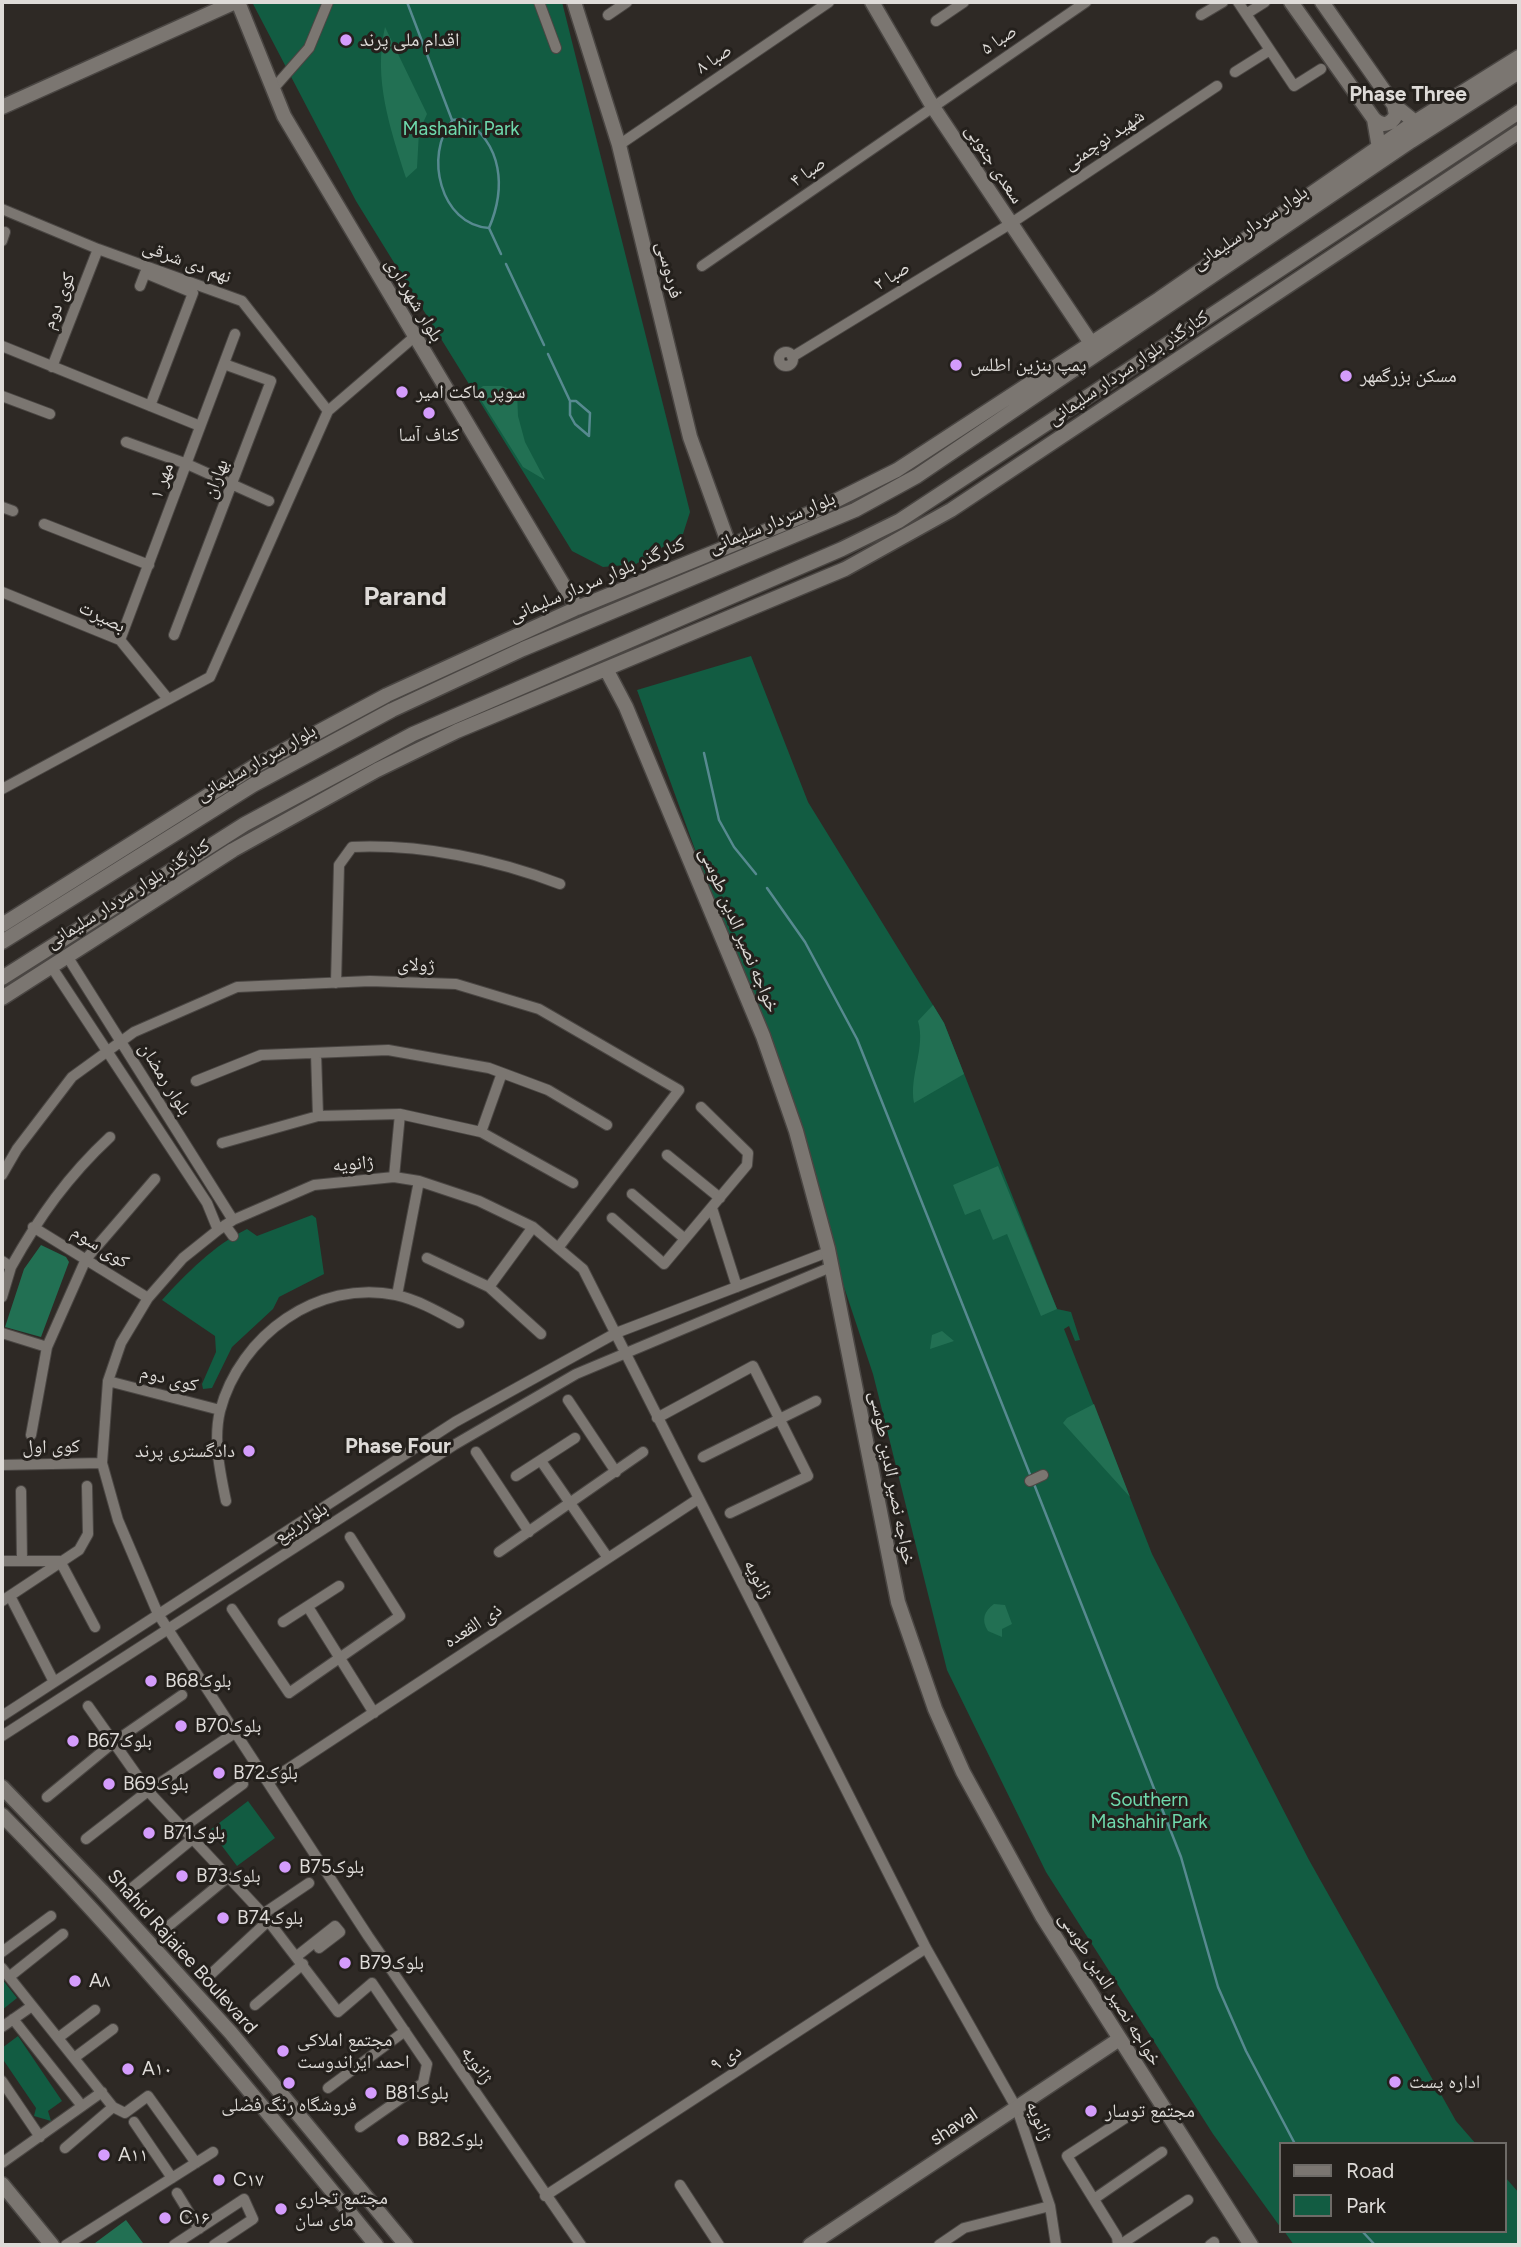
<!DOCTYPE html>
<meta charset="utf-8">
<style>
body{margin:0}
#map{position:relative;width:1521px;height:2247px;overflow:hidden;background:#2e2925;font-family:Figtree,sans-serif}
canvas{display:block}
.frame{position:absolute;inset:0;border:4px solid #dedbd8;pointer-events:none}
.legend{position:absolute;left:1279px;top:2142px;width:228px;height:91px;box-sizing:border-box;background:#24201c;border:2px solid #6e6b67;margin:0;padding:9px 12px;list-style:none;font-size:21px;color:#dedbd8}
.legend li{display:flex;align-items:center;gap:14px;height:35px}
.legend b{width:35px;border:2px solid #6e6b67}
</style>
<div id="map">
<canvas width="1521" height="2247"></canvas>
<div class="frame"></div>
<ul class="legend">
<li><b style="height:9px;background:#7b7671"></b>Road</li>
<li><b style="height:19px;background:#125c42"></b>Park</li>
</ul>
</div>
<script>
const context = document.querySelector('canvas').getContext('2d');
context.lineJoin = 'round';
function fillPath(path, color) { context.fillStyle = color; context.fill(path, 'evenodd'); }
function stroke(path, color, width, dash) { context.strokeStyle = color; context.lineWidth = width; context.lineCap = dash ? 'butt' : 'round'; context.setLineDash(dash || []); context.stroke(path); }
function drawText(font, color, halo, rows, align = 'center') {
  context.font = font + ' Figtree,"Noto Naskh Arabic",sans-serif'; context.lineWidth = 6; context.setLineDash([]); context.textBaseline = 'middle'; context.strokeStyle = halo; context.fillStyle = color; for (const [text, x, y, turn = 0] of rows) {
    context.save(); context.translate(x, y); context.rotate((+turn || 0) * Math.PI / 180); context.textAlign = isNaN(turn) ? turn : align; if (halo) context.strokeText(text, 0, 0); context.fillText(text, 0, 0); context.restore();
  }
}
fillPath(new Path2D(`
 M252,2H562L690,512L683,534L636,564L603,567L572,551L356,201Z
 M751,656L808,802L944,1023L1057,1309L1071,1312L1080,1340L1075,1341L1069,1326L1064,1329L1152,1554L1309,1860L1456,2121L1476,2144H1281V2228L1213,2134L1046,1872L947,1670L873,1374L733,954L637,690Z
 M312,1215L316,1218L324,1274L279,1297L273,1309L232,1347L212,1388L203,1389L202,1384L216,1352L215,1336L162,1300C187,1273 214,1245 247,1229L257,1236Z
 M248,1801L275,1838L237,1866L210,1830Z
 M2,1979L17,1998L2,2010Z
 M18,2036L62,2101L48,2111L51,2121L34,2116L36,2108L2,2058V2048Z
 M1505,2177L1519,2193V2245H1294L1284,2231H1505Z`), '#125c42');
fillPath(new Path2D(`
 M385,27L427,114L419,132L417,168L406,178C390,128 373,79 385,27Z
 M483,386H501L517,391L518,416L525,442L545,480L523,467L476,392Z
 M933,1005L944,1023L964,1074L914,1103C909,1075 926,1048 918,1021Z
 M998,1166L1057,1309L1041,1316L1007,1234L993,1240L980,1209L965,1215L953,1185Z
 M41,1245L66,1257L69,1262L41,1337L5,1327L24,1269Z
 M942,1331L954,1341L930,1349L932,1335Z
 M1094,1404L1130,1497L1063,1423L1067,1418Z
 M994,1604L1005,1605L1012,1624L1002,1629V1637L988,1631C981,1620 984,1611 994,1604Z
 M126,2220L143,2243L96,2245L95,2243Z`), '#227053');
stroke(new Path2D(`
 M407,2L452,120L463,119C503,144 506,188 489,228L501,254
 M452,121C424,154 440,225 489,228
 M506,264L544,345
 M548,354L570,401V415L575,424L589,436
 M570,401H576L590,413L589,436
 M704,753L719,820L734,847L756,874
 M767,888L805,942L857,1039L1031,1477
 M1034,1484L1181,1857L1218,1987L1246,2051L1295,2144
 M1362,2231L1375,2245`), '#578a90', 2.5);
const street = new Path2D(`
 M539,2L556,48
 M1238,2L1294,86L1321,69
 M1246,14L1265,2
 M608,15L627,2
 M1201,15L1223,2
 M936,21L964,2
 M1235,72L1270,50
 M273,89L309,48L328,2
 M619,145L829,2
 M2,209L98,249L242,301L328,411L413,338
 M2,241L5,232
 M702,266L1086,2
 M140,286L145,273L193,293L150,406
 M2,346L200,426
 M779 359a7 7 0 1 1 14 0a7 7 0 1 1-14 0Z
 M792,357L1010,224L1217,86
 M52,367L98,249
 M2,396L50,414
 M126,442L187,464L269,501
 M2,507L13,511
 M44,524L149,565
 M2,592L120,640L168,699
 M174,635L271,381L224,364
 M120,640L235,334
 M2,789L210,677L328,411
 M67,956L233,1220
 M51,966L207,1203L218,1230
 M336,983L339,865L352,847C421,844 495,859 560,884
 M316,1053L318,1116
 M196,1081L261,1055L388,1050L489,1068L548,1090L607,1125
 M481,1132L502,1073
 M222,1143L318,1116L400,1114L481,1132L573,1183
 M667,1155L720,1198
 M2,1175L17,1149L72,1077L134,1032L237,987L370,981L456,984L539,1009L679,1090L558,1248
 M394,1177L400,1114
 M632,1194L685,1239
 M712,1208L737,1287
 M612,1218L664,1264L747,1165L748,1153L701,1107
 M225,1225L233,1236
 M33,1227L148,1298
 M427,1258L489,1287L541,1334
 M2,1261L11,1267C39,1217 68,1176 110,1137
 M489,1287L533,1227
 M397,1295L419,1181
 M2,1297L11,1267
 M2,1333L47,1347
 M108,1381L220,1410
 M568,1400L616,1472
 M657,1418L753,1366L808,1476L730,1513
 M31,1435L47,1347L86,1259L155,1179
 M476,1452L529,1532
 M703,1457L816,1401
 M541,1461L608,1558
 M2,1465L102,1463
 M516,1476L575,1438
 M1030,1481L1043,1475
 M21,1491L22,1561
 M226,1501C220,1472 213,1440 220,1411C240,1335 318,1279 396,1295C418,1300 439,1312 459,1323
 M499,1552L643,1452
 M2,1561H60L95,1627
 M10,1596L54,1682
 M2,1601L79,1550L88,1534L87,1486
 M308,1607L374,1713
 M232,1609L289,1693L400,1616L350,1537
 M283,1622L339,1586
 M88,1706L148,1791L263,1914L338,2012L372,1983L427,2064L423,2083L360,2127
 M2,1716L455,1422L616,1333L828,1252
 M2,1736L454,1445L576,1374L831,1267
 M268,1782L698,1499
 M47,1797L114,1742L182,1695
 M181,1829L243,1784
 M86,1839L148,1791L236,1732
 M126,1893L191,1840
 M263,1914L309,1883
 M165,1929L227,1878
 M2,1952L51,1916
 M297,1956L335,1926L340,1932L319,1948
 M2,1968L113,2107L125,2113L148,2096L196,2163
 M210,1975L268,1921
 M9,1977L63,1934
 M255,2005L303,1964
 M13,2019L82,2106
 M2,2027L32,2006
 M58,2038L95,2010
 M74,2058L113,2029
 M2,2081L40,2137
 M328,2088L405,2031
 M134,2122L172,2178
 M65,2148L113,2107
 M2,2163L102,2092
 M680,2185L719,2245
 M177,2193L199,2229
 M545,2196L926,1948
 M1094,2199L1162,2152
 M66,2245L213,2152
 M174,2245L244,2199L253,2219L214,2245
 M581,2245L368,1936L158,1614L118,1520L102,1463L108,1381L121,1343L148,1298L183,1258L218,1230L233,1220L314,1185L394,1177L419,1181L479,1201L533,1227L583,1269L926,1948L1017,2109L1050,2206L1056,2245
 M939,2245L964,2228L1050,2206
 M1118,2245L1117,2237L1067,2156L1130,2115
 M1120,2245L1188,2200
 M1210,2245L1214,2242`);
const secondary = new Path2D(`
 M238,2L284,116L577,608
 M574,2L619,145L690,437L729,545
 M872,2L933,107L1091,343
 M1291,2L1374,119L1379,148
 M1322,2L1394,105L1415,122
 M2,107L235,2
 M1374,119C1382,127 1391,125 1396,115L1394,105
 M606,669L626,707L763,1036L796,1131L828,1249L898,1602L935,1709L963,1772L1042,1916L1251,2245
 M2,925L255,766L387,695L577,608L815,511L897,470L1159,299L1415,122L1519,57
 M2,942L253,785L392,710L523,649L855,510L917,476L1411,141L1519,72
 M2,978L245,824L413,734L842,549L899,521L1519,112
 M2,998L233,850L377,770L457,731L845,569L951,510L1519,132
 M2,1787L102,1891L231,2033L406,2245
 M2,1815C136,1950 256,2098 376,2245
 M2,2184L52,2245
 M810,2245L1118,2040`);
stroke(street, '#4a4643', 12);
stroke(secondary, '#4a4643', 17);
stroke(street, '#7b7671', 10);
stroke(secondary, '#7b7671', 14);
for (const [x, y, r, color] of [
 [346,40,7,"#d49cfc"],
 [956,365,7,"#d49cfc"],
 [1346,376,7,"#d49cfc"],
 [402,392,7,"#d49cfc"],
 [429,413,7,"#d49cfc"],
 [249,1451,7,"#d49cfc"],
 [151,1681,7,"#d49cfc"],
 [181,1726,7,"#d49cfc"],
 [73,1741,7,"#d49cfc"],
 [219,1773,7,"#d49cfc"],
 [109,1784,7,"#d49cfc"],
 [149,1833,7,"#d49cfc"],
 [285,1867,7,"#d49cfc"],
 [182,1876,7,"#d49cfc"],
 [223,1918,7,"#d49cfc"],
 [345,1963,7,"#d49cfc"],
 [75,1981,7,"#d49cfc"],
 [283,2051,7,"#d49cfc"],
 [128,2069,7,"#d49cfc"],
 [1395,2082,7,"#d49cfc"],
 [289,2083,7,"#d49cfc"],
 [371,2093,7,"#d49cfc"],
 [1091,2111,7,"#d49cfc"],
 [403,2140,7,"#d49cfc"],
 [104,2155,7,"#d49cfc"],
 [219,2180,7,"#d49cfc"],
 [281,2209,7,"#d49cfc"],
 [165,2218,7,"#d49cfc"]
]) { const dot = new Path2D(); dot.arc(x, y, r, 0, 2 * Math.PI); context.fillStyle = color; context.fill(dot); stroke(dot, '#24201c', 2.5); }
drawText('19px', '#dedbd8', '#24201c', [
 ["اقدام ملی پرند",360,40],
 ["پمپ بنزین اطلس",970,365],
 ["مسکن بزرگمهر",1360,376],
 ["سوپر ماکت امیر",416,392],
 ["کناف آسا",429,435,"center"],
 ["دادگستری پرند",235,1451,"right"],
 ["B68بلوک",165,1681],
 ["B70بلوک",195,1726],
 ["B67بلوک",87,1741],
 ["B72بلوک",233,1773],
 ["B69بلوک",123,1784],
 ["B71بلوک",163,1833],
 ["B75بلوک",299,1867],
 ["B73بلوک",196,1876],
 ["B74بلوک",237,1918],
 ["B79بلوک",359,1963],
 ["A۸",89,1981],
 ["مجتمع املاکی",297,2040],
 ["احمد ایراندوست",297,2062],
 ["A۱۰",142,2069],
 ["اداره پست",1409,2082],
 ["B81بلوک",385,2093],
 ["فروشگاه رنگ فضلی",289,2105,"center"],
 ["مجتمع توسار",1105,2111],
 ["B82بلوک",417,2140],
 ["A۱۱",118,2155],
 ["C۱۷",233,2180],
 ["مجتمع تجاری",295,2198],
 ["مای سان",295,2220],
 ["C۱۶",179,2218]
], 'left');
drawText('19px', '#dedbd8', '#24201c', [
 ["صبا ۵",999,40,-34],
 ["صبا ۸",714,59,-34],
 ["شهید نوچمنی",1104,140,-34],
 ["سعدی جنوبی",994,164,57],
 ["صبا ۴",808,172,-35],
 ["بلوار سردار سلیمانی",1250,228,-34],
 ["نهم دی شرقی",187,262,20],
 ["فردوسی",669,270,76],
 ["صبا ۲",892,276,-32],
 ["بلوار شهرداری",414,300,59],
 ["کوی دوم",59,301,-68],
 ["کنارگذر بلوار سردار سلیمانی",1128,368,-34],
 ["بهاران",216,479,-69],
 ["مهر ۱",162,481,-70],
 ["بلوار سردار سلیمانی",772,523,-22],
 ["کنارگذر بلوار سردار سلیمانی",597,580,-23],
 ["بصیرت",102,617,26],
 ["بلوار سردار سلیمانی",256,763,-30],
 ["کنارگذر بلوار سردار سلیمانی",128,894,-32],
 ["خواجه نصیر الدین طوسی",739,930,67],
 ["ژولای",416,965,2],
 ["بلوار رمضان",165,1079,58],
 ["ژانویه",353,1164,-5],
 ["کوی سوم",100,1247,32],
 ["کوی دوم",169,1379,14],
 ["کوی اول",51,1447,-1],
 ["خواجه نصیر الدین طوسی",892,1478,79],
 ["بلوارربیع",301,1523,-33],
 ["ژانویه",758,1579,63],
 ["ذی القعده",473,1626,-33],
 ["Shahid Rajaiee Boulevard",182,1952,48],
 ["خواجه نصیر الدین طوسی",1110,1989,58],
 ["۹ دی",726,2058,-33],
 ["ژانویه",477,2065,56],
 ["ژانویه",1039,2121,68],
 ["shaval",954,2127,-33]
]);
drawText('19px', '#6fdaad', '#24201c', [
 ["Mashahir Park",461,129],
 ["Southern",1149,1800],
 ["Mashahir Park",1149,1822]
]);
drawText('bold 21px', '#dedbd8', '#24201c', [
 ["Phase Three",1408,95],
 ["Phase Four",398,1447]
]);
drawText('bold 26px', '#dedbd8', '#24201c', [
 ["Parand",405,597]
]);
</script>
